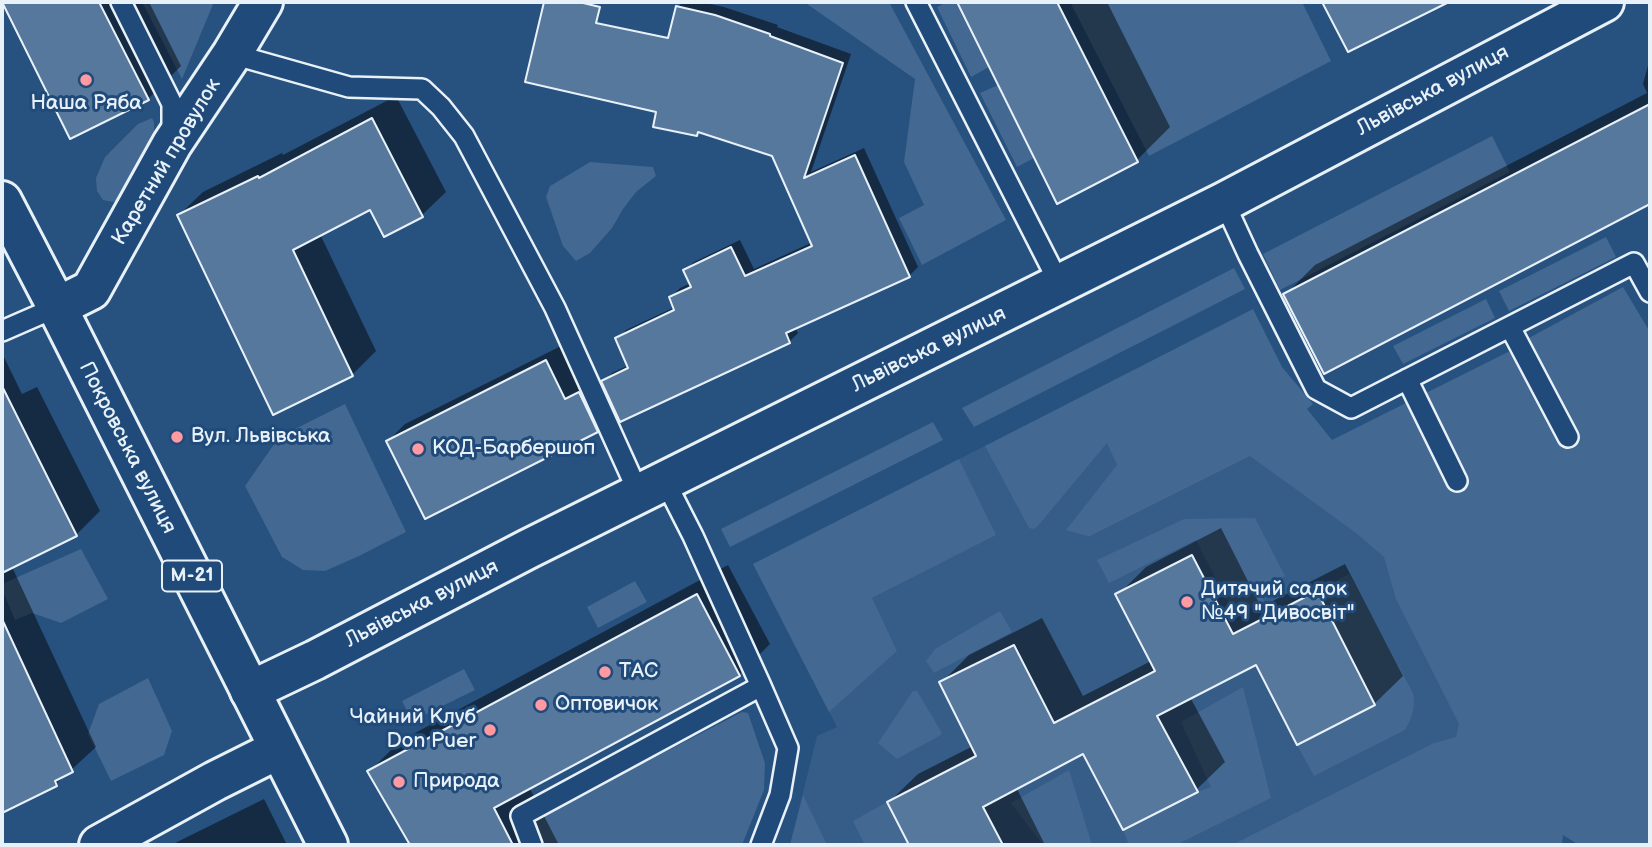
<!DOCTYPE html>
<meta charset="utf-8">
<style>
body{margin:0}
#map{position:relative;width:1652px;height:847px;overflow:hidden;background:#27517f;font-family:"Balsamiq Sans",sans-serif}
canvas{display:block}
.frame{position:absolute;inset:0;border:4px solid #e8f1f8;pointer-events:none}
</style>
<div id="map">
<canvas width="1652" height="847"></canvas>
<div class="frame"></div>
</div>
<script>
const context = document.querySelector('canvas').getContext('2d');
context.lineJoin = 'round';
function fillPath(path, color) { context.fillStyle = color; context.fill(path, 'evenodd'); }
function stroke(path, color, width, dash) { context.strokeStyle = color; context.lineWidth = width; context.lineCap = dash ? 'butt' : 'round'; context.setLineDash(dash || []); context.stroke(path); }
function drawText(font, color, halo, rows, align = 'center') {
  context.font = font + ' "Balsamiq Sans",sans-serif'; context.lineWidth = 6; context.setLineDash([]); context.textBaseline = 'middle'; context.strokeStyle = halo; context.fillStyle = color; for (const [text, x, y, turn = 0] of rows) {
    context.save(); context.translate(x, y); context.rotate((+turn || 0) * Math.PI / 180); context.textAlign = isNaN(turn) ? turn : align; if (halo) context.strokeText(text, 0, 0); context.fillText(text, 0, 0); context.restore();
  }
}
fillPath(new Path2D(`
 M1246,313L1276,371L1565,788L1562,845H790L817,736L837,727L753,564Z`), '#355d88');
fillPath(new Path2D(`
 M142,2H214L182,79Z
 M804,2H889L1006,220L922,265L899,218L924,205L904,162L915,79Z
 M947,2H957L989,67L971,77L937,7Z
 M1070,2H1302L1331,61L1149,156Z
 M998,85L1034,158L1017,167L980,93Z
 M152,118L154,122V130L120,199L113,202L103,200L97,191L96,178L105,157L138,124Z
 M1492,136L1510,172L1280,290L1263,254Z
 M590,162L653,167L656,176L636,192L623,209L612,228L590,253L576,261L563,246L546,197L550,186Z
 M1606,237L1616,257L1509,311L1499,291Z
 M1234,268L1245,289L974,427L962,408Z
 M1623,287L1650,332V843L1641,845H1579L1563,835L1562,845H1232L1434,743L1456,737L1459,724L1396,599L1384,557L1356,533L1250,456L1090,536H1087L1066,530L1117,465L1107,443L1037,527L1033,529L1029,528L985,446L1253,309L1282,367L1313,404L1307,409L1332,440L1508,352L1513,354L1564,447L1580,435L1530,344L1529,338Z
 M1486,299L1495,318L1403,364L1393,346Z
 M345,404L406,532L359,556L325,571L303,570L282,557L245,486L279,437Z
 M933,422L943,440L730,547L721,529Z
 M959,459L996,535L872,598L897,651L829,712L753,564Z
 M1255,518L1285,576L1259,591L1264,602L1235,616L1196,540L1109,583L1097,560L1184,519Z
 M81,549L108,599L61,623L32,613L15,620L2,589V584Z
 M1349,574L1413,693C1416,707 1412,718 1405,730L1314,776L1297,745L1375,705L1317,591Z
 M635,581L647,602L598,628L587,607Z
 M1000,611L1012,632L934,673L926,661L935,649Z
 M464,669L475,690L412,721L402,701Z
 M148,678L172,731L164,755L111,781L88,734L99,704Z
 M1243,687L1271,798L1176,845H1129L1123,830L1197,792L1211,787L1181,722Z
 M913,691H917L942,733L941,735L897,759L878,743Z
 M742,712L748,713L765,763L764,790L742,845H541L535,827L538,818Z
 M1069,770L1092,845H1043L1011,803Z
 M803,795L827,845H790Z
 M887,802L909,845H865L853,821Z`), '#436891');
fillPath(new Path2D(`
 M3,2H149L181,66L148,99L71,137Z
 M683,2H701L724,7L778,25L777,27L851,54L811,172L864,148L918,267L909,276L795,327L798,333L789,342L604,382L612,373L629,365L617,339L626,330L675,307L671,297L680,288L691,283L685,270L694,262L740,240L754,269L813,242L773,155L701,131L697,135L677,7Z
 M958,2H1107L1170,127L1137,160L1058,202Z
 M1324,2H1436L1427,11L1348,49Z
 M1650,58V202L1325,371L1285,295L1315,265L1647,93L1643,84Z
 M396,96L446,192L422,215L385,235L370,207L320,234L376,351L352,375L179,215L203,192L282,153L283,155Z
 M563,345L582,383L597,376L614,414L597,431L388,441L405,424Z
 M2,353L22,394L37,387L100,511L76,535L12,567L96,747L56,784L2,811Z
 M1221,528L1261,607L1345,564L1403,676L1374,704L1257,663L1190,697L1225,762L1196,790L1084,752L1016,787L1045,845H911L889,802L918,774L973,746L941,683L969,655L1042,618L1083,696L1151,661L1118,595L1146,567Z
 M728,565L770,644L739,675L529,787L559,845H412L369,772L400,741Z
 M264,799L287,845H171Z`), '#0007');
const building = new Path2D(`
 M2,2H99L149,100L70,139Z
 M544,2H579L600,7L596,23L668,38L676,6L715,15L770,34V36L843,63L804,178L855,155L910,277L786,333L790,343L620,422L601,381L628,368L615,338L674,310L669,297L691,287L683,270L731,247L745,276L812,246L772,156L698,132L697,136L653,127L656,112L525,82Z
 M957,2H1057L1138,162L1057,204Z
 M1322,2H1449L1348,52Z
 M1650,104V204L1324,374L1283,294Z
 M372,118L423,217L384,237L370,210L293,250L353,376L273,415L177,215L258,176L259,178Z
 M546,360L565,399L579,392L598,432L425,519L386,441Z
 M2,386L77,536L2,573Z
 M1192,555L1233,634L1317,591L1375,705L1297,745L1256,665L1157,716L1198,792L1123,830L1083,754L983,807L1003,845H909L887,802L976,756L939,682L1014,645L1054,723L1155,671L1115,594Z
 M697,594L740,676L494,808L513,845H410L367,771Z
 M2,619L73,772L55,781L57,786L2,813Z`);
fillPath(building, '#57789d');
stroke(building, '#e8f1f8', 2);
const service = new Path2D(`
 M121,2L172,104V136
 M916,2L1060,285
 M232,54L349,87L422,89L441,107L464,136L555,308L639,494
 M1224,202L1248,254L1316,389L1351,408L1634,263L1650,292
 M1510,327L1568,437
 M2,331L57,307
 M1407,379L1457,481
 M532,845L521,816L761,686L693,536L665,481
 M761,845L780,795L788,748L761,686`);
const minor = new Path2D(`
 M57,307L91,290L172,144L232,54L263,2
 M250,691L315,660L528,549L1224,202L1604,2
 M99,845L215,781L279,749`);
const trunk = new Path2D(`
 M2,201L57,307L328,845`);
stroke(service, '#e8f1f8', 24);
stroke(minor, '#e8f1f8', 44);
stroke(trunk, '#e8f1f8', 44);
stroke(service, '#1f4a7a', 19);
stroke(minor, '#1f4a7a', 38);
stroke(trunk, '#1f4a7a', 38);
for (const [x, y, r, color] of [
 [86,80,7,"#ff9aa2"],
 [177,437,7,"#ff9aa2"],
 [418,449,7,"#ff9aa2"],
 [1187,602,7,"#ff9aa2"],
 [605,672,7,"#ff9aa2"],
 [541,705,7,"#ff9aa2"],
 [490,730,7,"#ff9aa2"],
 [399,782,7,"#ff9aa2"]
]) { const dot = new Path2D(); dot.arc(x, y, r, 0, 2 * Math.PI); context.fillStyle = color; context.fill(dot); stroke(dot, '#1f4a7a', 2.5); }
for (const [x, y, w] of [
 [192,576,60]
]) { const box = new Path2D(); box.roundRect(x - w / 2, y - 15.5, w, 31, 5); context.fillStyle = '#1f4a7a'; context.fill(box); stroke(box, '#e8f1f8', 2); }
drawText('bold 19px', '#e8f1f8', null, [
 ["М-21",192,576]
]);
drawText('21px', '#e8f1f8', '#1f4a7a', [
 ["Львівська вулиця",1433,91,-28],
 ["Каретний провулок",167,162,-59],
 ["Львівська вулиця",929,350,-26],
 ["Покровська вулиця",127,448,63],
 ["Львівська вулиця",422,604,-27]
]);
drawText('21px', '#e8f1f8', '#1f4a7a', [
 ["Наша Ряба",86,104,"center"],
 ["Вул. Львівська",191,437],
 ["КОД-Барбершоп",432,449],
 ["Дитячий садок",1201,590],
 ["№49 \"Дивосвіт\"",1201,614],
 ["ТАС",619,672],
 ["Оптовичок",555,705],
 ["Чайний Клуб",476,718,"right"],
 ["Don Puer",476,742,"right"],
 ["Природа",413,782]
], 'left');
</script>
